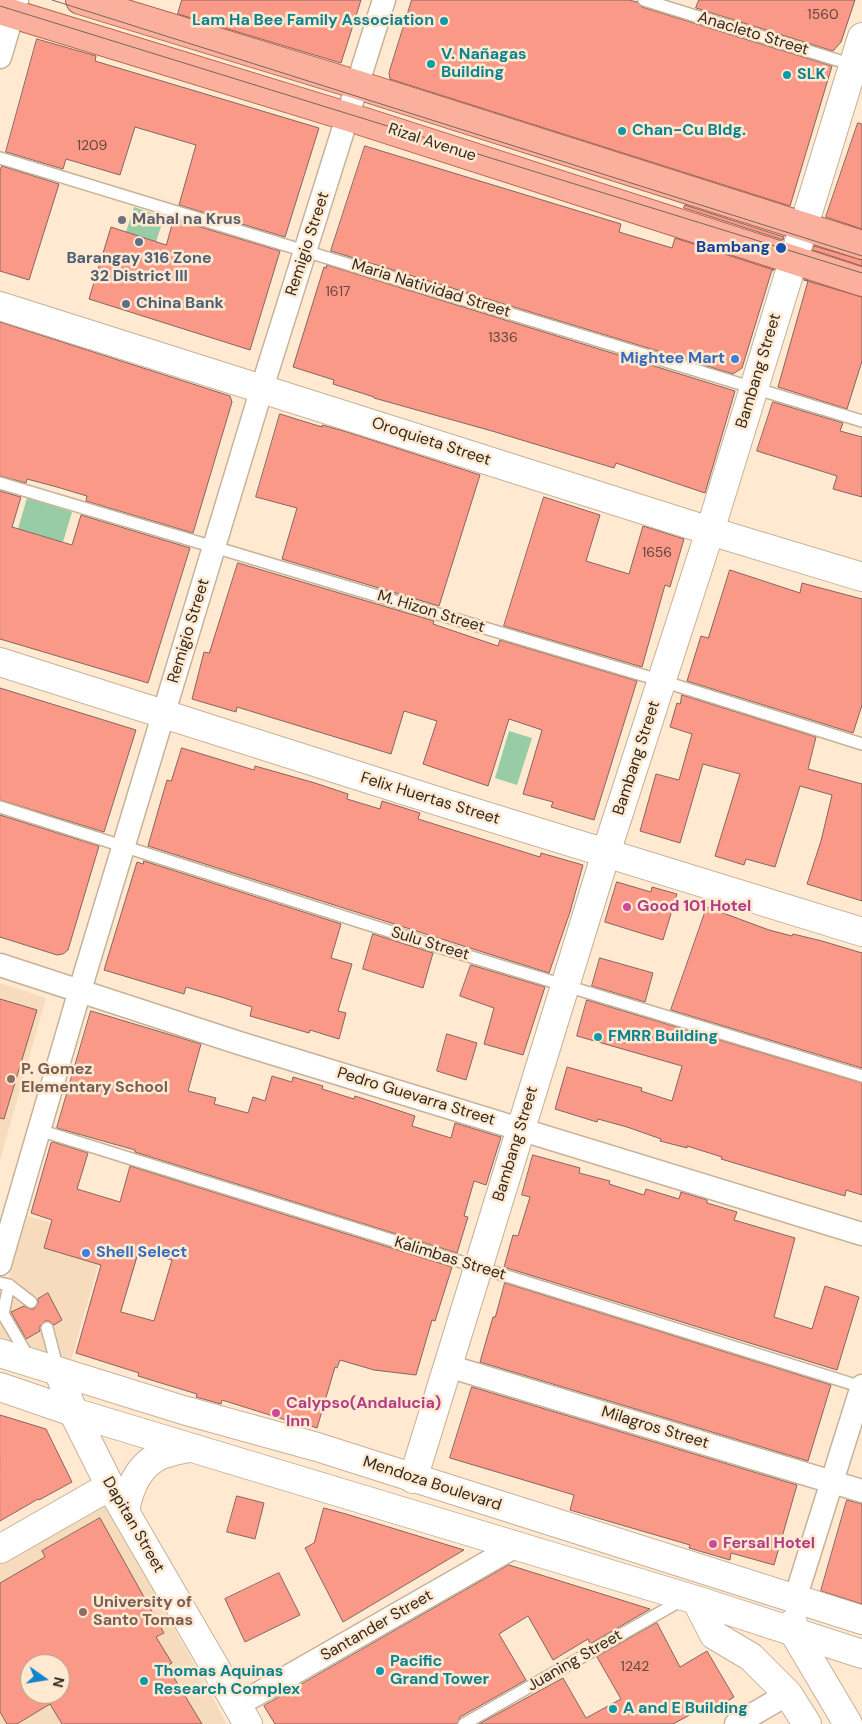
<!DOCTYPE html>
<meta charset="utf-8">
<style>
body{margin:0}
#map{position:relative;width:862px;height:1724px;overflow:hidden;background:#ffe9d0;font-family:"DM Sans",sans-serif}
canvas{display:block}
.north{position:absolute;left:20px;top:1654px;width:50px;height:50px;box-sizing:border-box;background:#ffe9d0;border:1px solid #ad9d8a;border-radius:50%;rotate:103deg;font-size:14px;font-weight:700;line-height:20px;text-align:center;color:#322a20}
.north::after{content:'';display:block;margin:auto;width:18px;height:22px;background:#1383cd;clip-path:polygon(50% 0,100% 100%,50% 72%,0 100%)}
</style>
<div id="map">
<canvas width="862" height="1724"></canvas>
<div class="north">N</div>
</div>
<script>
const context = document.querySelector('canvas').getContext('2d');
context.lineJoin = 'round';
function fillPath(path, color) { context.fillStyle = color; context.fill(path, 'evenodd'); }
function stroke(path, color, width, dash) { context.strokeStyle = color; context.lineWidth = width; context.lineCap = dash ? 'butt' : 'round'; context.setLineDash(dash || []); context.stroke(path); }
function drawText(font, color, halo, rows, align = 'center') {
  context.font = font + ' "DM Sans",sans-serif'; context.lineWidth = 5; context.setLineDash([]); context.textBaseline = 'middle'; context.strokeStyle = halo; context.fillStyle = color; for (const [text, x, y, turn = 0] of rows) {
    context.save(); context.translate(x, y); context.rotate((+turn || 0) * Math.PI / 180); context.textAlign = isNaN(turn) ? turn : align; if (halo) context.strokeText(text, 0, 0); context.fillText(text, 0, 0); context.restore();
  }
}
fillPath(new Path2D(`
 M0,983L46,998L0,1160Z
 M27,1216L106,1238L71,1360L0,1337V1307Z
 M103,1499L227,1724H0V1560ZM30,1664H60V1694H30Z`), '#f6dcbc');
fillPath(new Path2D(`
 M134,207L164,217L156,242L126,232Z
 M27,498L72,512L63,542L18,529Z
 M509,731L532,738L517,785L495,778Z`), '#97cca6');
const building = new Path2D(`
 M182,0H361L341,63L178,14Z
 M412,0H629L637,2L642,7L832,66L790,206L390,79L389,73Z
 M699,0H855L841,42L833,51L696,8Z
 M37,39L96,56L95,61L319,128L285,237L179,205L196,145L135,127L120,175L66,159L63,169L6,152Z
 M858,123L862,124V229L826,217Z
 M365,146L621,224L619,232L672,248L675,238L774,270H772L742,368L733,374L331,251Z
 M2,166L59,184L29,280L0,271V172Z
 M685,205L784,237L783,240L684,208Z
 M174,219L280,251L250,350L89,299L111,227L166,245Z
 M814,246L862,260V266L813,250Z
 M327,265L735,391L705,493L616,463L614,468L492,431L374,398V397L333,384L334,380L293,367L324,267L326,268Z
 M804,280L862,297V361L847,409L778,387L808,281Z
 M0,322L230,396L232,402L193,533L86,501L87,496L57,487L27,479L26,483L0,476Z
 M773,402L843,423L840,431L862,437V497L833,489L837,476L757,451Z
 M280,414L322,427V425L347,432L480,475L439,606L282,559L297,508L256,497Z
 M0,491L21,497L12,527L72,545L81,515L190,548L148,683L0,639Z
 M544,497L600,515L586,561L629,574L643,526L684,539L670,587L665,585L642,667L504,626Z
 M238,563L434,621L433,624L498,646L500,640L637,681L594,820L551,807L553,802L523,794L542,730L509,719L488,786L423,764L437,721L404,711L391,754L237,707L236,712L192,699L204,652L209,653Z
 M730,570L800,593L802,583L862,599V705L853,733L687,681L701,636L708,638Z
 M0,688L136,730L104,832L0,800Z
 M682,695L816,737L808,769L862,784V901L807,884L821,841L832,795L800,786L775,867L746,859L744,865L715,856L740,774L703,764L680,843L640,831L656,774L679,780L692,734L670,727L677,703L680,704Z
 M182,748L254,770L255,766L315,783L348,794L347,799L380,809L382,801L420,813L418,819L540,857L541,853L583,865L570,912L549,973L148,846L167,780L171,781Z
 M0,815L99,846L68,950L63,954L57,955L0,937Z
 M144,861L341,924L331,958L352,964L338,1011L346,1013L339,1039L310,1030L309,1033L250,1016L252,1007L221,997L186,987L184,994L104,970L137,862L143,864Z
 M617,882L651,892L652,887L677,894L663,940L605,922Z
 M707,907L769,930L792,936L793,934L822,941L862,953V1068L671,1010Z
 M373,934L433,953L423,988L363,969Z
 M600,958L653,973L645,1002L592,986Z
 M471,965L545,987L523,1055L484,1044L494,1008L460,996Z
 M0,999L37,1010L4,1119L0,1118Z
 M587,1000L862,1083V1195L846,1190L845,1196L721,1159L722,1157L687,1146V1148L660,1141L661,1139L627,1127L598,1119L597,1122L555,1109L567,1067L642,1088L641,1091L672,1101L682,1066L577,1036Z
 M91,1011L201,1044L188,1091L216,1098L214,1104L248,1113L253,1097L265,1101L272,1076L292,1082L293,1077L323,1086L322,1089L354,1099L355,1096L415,1116L412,1126L451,1138L455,1123L501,1137L486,1185L474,1181L464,1216L468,1217L457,1253L135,1152V1150L57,1128Z
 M447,1034L477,1043L466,1080L437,1071Z
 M53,1142L88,1153L77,1189L120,1202L130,1166L452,1267L435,1321L432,1320L416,1375L374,1370L340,1360L337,1368L335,1367L317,1428L290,1419L289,1421L222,1400L221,1404L196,1397L197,1394L138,1376L139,1373L76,1353L101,1265L44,1248L52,1220L31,1213L51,1143ZM139,1251L172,1260L154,1321L121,1312Z
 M533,1155L580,1168L579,1173L610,1181L609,1184L644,1195L646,1189L679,1199L681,1192L707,1200V1203L737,1212L734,1220L795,1238L774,1317L812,1329L825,1286L859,1297L837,1370L504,1267L513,1235L518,1236L530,1197L522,1195Z
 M505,1283L831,1385L808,1461L480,1362L493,1317H495Z
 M48,1293L62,1320L54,1325L49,1321H45L40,1326V1331L26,1339L11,1312L24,1306L30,1309H34L38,1303V1299Z
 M472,1387L797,1485L774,1565L731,1553L730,1560L689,1548L690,1545L570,1510L574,1495L450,1458Z
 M0,1415L46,1429L72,1482L39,1500L38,1499L0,1521Z
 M237,1496L264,1503L255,1539L227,1532Z
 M847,1500L862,1504V1604L821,1591Z
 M324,1508L346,1514L464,1550L343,1622L305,1548L314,1543Z
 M100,1518L164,1633L156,1637L172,1663L167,1666L202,1724H62L50,1704L17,1724H7L0,1712V1583L45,1557L42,1551ZM30,1664H60V1694H30Z
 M509,1565L650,1609L590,1644L588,1639L553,1660L528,1616L499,1634L526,1680L460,1717L457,1724H275L264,1706Z
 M279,1573L300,1615L245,1642L225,1599Z
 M657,1623L680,1667L707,1651L734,1697L707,1714L703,1708L673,1724H479L563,1678L586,1718L621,1699L597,1657Z`);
fillPath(building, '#fb9989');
stroke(building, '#84655f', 1);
const service = new Path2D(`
 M644,0L853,65
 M0,158L862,421
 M0,483L662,681L862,744
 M0,807L442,948L862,1076
 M39,1130L862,1387
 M0,1283L9,1285L31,1302
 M9,1285L3,1314L29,1358
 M47,1328L58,1370
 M464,1724L682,1600`);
const minor = new Path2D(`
 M0,57L17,0
 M0,965L239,1043L862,1234
 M0,1264L80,990L262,388L384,0
 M448,1366L862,1491
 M795,1599L862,1386
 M238,1705L516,1546
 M736,1724L788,1694`);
const tertiary = new Path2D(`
 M0,306L710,531L862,577
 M0,662L447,804L862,932
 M59,1372L73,1412L110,1486L248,1724
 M413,1479L606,853L710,531L862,37
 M0,1549L110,1486`);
const secondary = new Path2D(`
 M0,1353L183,1410L317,1447L862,1620
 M0,1387L73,1412L696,1600L862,1654
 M125,1511C129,1489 138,1465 161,1455C169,1452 179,1450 188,1448
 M696,1600L714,1635L751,1657L788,1694L807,1724
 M793,1623V1631L848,1724`);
const primary = new Path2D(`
 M80,0L358,85L862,245
 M0,10L349,117L862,282`);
stroke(service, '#c7b299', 14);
stroke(minor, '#c7b299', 25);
stroke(tertiary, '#c7b299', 30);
stroke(secondary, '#c7b299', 30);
stroke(primary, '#b35f48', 30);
stroke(service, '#fff', 11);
stroke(minor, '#fff', 22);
stroke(tertiary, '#fff', 28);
stroke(secondary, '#fff', 28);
stroke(primary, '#fbb09e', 28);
stroke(new Path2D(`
 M52,0L862,256
 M0,6L862,273`), '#746759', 1);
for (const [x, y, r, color] of [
 [444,21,5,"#0f9aa8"],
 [431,64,5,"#0f9aa8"],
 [787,75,5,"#0f9aa8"],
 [622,131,5,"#0f9aa8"],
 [122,220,5,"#6b7280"],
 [139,242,5,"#5c6f8a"],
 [781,248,6,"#1a4fb4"],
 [126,304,5,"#5c6f8a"],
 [735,359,5,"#3f7fe0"],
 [627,907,5,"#d1479c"],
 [598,1037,5,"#0f9aa8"],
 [11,1079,5,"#8d6e63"],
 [86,1253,5,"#3f7fe0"],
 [276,1413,5,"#d1479c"],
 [713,1544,5,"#d1479c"],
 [83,1612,5,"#8d6e63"],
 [380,1671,5,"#0f9aa8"],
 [144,1681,5,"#0f9aa8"],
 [613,1709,5,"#0f9aa8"]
]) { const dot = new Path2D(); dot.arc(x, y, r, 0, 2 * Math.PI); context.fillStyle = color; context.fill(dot); stroke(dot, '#ffe9d0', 2); }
drawText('14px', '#64463a', null, [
 ["1560",823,15],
 ["1209",92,146],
 ["1617",338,292],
 ["1336",503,338],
 ["1656",657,553],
 ["1242",635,1667]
]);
drawText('bold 16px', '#0d838f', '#ffe9d0', [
 ["Lam Ha Bee Family Association",434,21,"right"],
 ["V. Nañagas",441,55],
 ["Building",441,73],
 ["SLK",797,75],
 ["Chan-Cu Bldg.",632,131],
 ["FMRR Building",608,1037],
 ["Pacific",390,1662],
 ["Grand Tower",390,1680],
 ["Thomas Aquinas",154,1672],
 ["Research Complex",154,1690],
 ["A and E Building",623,1709]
], 'left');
drawText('16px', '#322a20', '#ffe9d0', [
 ["Anacleto Street",753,34,17],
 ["Rizal Avenue",432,143,18],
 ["Remigio Street",308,244,-72],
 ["Maria Natividad Street",431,289,17],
 ["Bambang Street",759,371,-73],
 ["Oroquieta Street",431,442,18],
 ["M. Hizon Street",431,612,17],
 ["Remigio Street",189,631,-73],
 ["Bambang Street",637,758,-72],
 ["Felix Huertas Street",430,799,17],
 ["Sulu Street",430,944,17],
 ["Pedro Guevarra Street",416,1097,17],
 ["Bambang Street",516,1144,-73],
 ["Kalimbas Street",450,1259,17],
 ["Milagros Street",655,1428,17],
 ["Mendoza Boulevard",432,1484,18],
 ["Dapitan Street",133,1525,60],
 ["Santander Street",377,1626,-30],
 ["Juaning Street",575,1661,-30]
]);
drawText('bold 16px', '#5b616d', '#ffe9d0', [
 ["Mahal na Krus",132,220]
], 'left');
drawText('bold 16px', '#164399', '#ffe9d0', [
 ["Bambang",770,248]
], 'right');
drawText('bold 16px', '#4e5e75', '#ffe9d0', [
 ["Barangay 316 Zone",139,259],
 ["32 District III",139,277],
 ["China Bank",136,304,"left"]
]);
drawText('bold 16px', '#366cbe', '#ffe9d0', [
 ["Mightee Mart",725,359],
 ["Shell Select",96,1253,"left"]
], 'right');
drawText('bold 16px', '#b23c85', '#ffe9d0', [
 ["Good 101 Hotel",637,907],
 ["Calypso(Andalucia)",286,1404],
 ["Inn",286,1422],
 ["Fersal Hotel",723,1544]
], 'left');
drawText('bold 16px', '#785e54', '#ffe9d0', [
 ["P. Gomez",21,1070],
 ["Elementary School",21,1088],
 ["University of",93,1603],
 ["Santo Tomas",93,1621]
], 'left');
</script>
